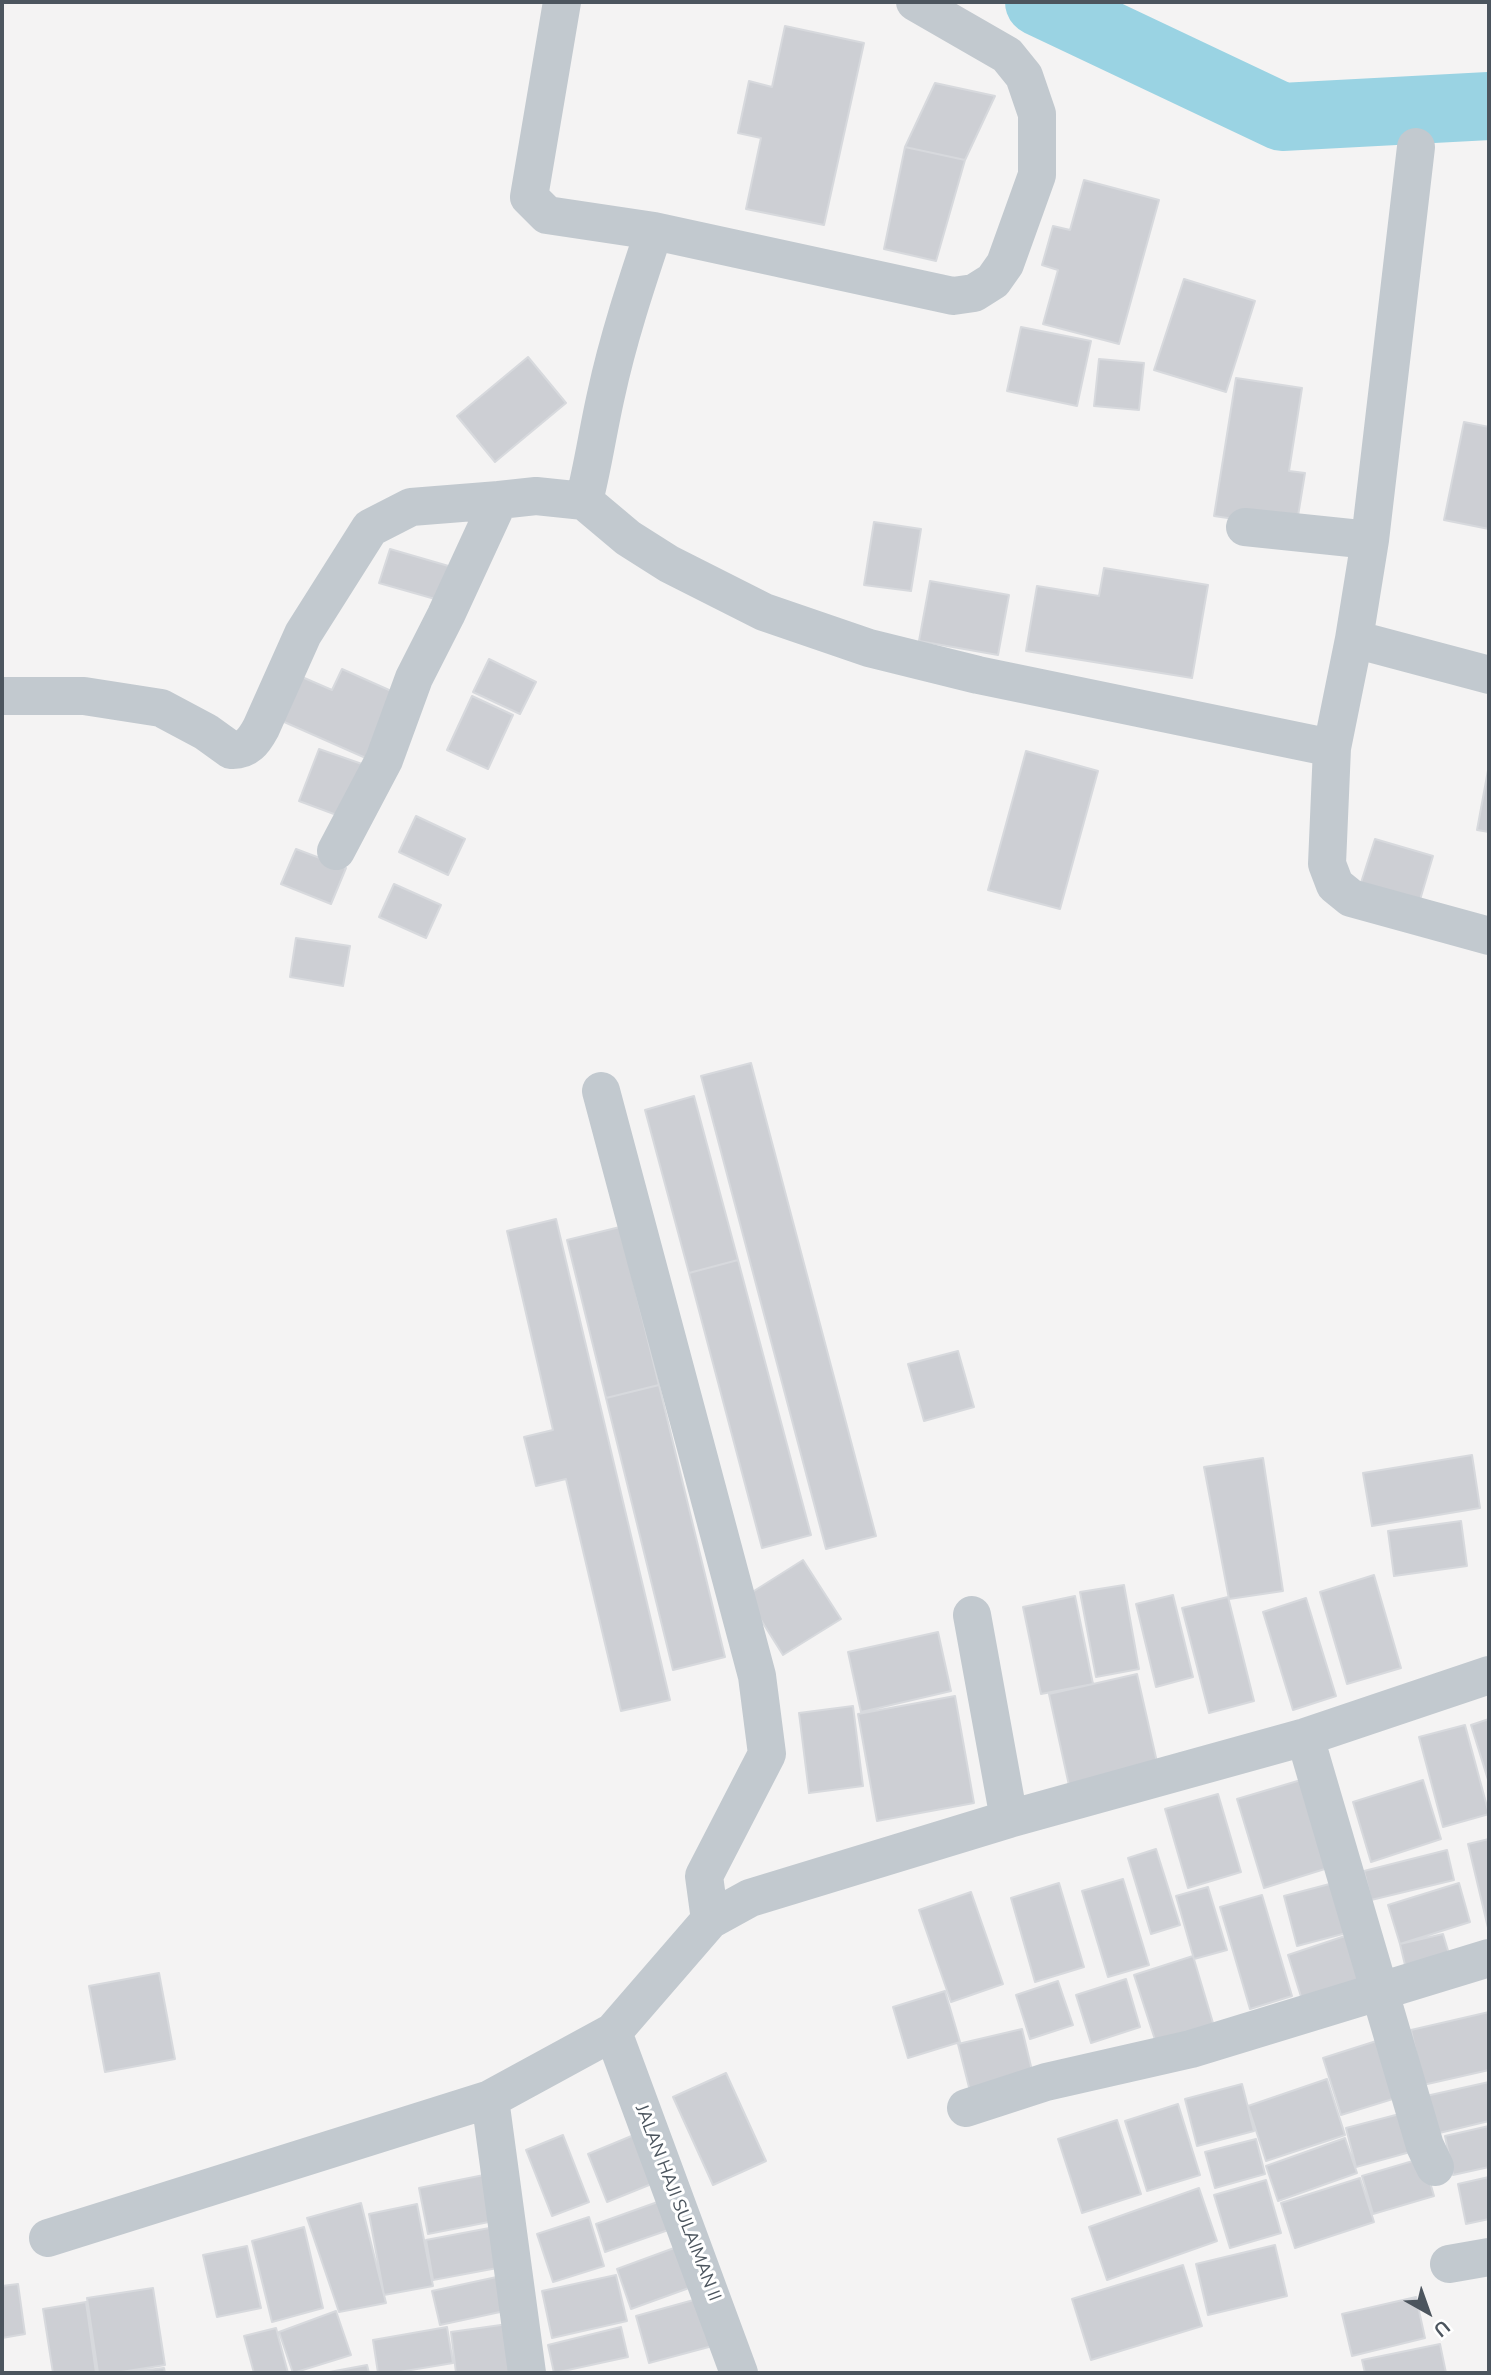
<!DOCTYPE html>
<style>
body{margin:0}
#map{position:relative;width:1491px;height:2375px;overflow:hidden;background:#f4f3f3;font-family:"Nunito Sans",sans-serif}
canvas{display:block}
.frame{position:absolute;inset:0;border:4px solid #4c555e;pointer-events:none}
.north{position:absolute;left:1393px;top:2277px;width:70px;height:70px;-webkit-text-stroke:5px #fff;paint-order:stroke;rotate:140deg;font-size:19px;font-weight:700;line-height:28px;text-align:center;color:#4c555e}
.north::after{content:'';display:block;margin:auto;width:24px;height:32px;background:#4c555e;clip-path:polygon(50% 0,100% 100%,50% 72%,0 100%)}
</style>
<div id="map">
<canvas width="1491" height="2375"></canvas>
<div class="frame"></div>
<div class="north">U</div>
</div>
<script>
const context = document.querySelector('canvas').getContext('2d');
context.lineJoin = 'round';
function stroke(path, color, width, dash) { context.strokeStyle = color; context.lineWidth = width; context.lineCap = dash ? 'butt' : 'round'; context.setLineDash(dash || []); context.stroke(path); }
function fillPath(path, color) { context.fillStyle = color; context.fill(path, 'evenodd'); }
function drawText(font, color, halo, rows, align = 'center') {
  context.font = font + ' "Nunito Sans",sans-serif'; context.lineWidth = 6; context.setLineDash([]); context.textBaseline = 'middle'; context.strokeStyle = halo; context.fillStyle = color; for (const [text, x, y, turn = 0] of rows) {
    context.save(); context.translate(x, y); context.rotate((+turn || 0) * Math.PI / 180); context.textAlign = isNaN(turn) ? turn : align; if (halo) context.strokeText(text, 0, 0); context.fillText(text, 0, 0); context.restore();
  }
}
stroke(new Path2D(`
 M1039,2L1282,117L1489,106`), '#9ad3e3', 68);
const building = new Path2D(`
 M785,26L864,43L824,225L746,209L761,138L738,133L749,81L772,87Z
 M935,83L995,96L965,160L905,147Z
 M905,147L965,160L936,261L884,249Z
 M1084,180L1159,200L1119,344L1043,324L1058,270L1042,265L1053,226L1070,230Z
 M1184,279L1255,301L1226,392L1154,370Z
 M1021,327L1091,341L1077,406L1007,391Z
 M528,357L566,403L495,462L457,416Z
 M1099,359L1144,363L1139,410L1094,406Z
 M1236,378L1302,388L1289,471L1305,473L1296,528L1214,516Z
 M1464,422L1489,427V529L1444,520Z
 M874,522L921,529L911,591L864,585Z
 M390,549L452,567L442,601L379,583Z
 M1104,568L1208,585L1192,678L1026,651L1037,586L1099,596Z
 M930,581L1009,595L998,655L919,641Z
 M489,659L536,682L520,714L473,692Z
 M342,669L398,694L368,759L282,721L302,677L332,690Z
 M472,696L513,715L488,769L447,750Z
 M319,749L362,764L342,817L299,801Z
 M1026,751L1098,771L1060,909L988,890Z
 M1489,765V832L1477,830Z
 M416,816L465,839L448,875L399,852Z
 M1375,839L1433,856L1417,910L1358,892Z
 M296,849L346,868L331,904L281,884Z
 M394,884L441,905L426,938L379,917Z
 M296,938L350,946L343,986L290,977Z
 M751,1063L876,1536L826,1549L701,1076Z
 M694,1096L738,1260L689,1273L645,1110Z
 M556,1219L670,1700L621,1711L566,1479L536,1486L524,1437L553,1430L507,1231Z
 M620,1227L659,1385L606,1398L567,1240Z
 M738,1260L811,1535L762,1548L689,1273Z
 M958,1351L974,1407L924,1421L908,1364Z
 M659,1385L725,1657L673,1670L606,1398Z
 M1472,1455L1480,1508L1372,1526L1363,1473Z
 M1263,1458L1283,1591L1229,1599L1204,1467Z
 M1461,1521L1467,1566L1394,1576L1388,1531Z
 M803,1560L841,1619L783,1655L746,1596Z
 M1374,1575L1401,1668L1347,1684L1320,1592Z
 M1124,1585L1139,1669L1096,1677L1080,1592Z
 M1173,1595L1193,1677L1156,1687L1136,1604Z
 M1075,1596L1093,1684L1041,1694L1023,1607Z
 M1228,1597L1254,1701L1209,1713L1182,1608Z
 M1306,1598L1336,1696L1293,1710L1263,1612Z
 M938,1632L951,1691L861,1712L848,1652Z
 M1137,1674L1159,1771L1070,1790L1049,1694Z
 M955,1696L974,1803L877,1821L858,1714Z
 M853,1706L863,1786L809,1793L799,1713Z
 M1489,1719V1783L1471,1725Z
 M1465,1725L1489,1814L1443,1827L1419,1737Z
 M1301,1780L1328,1868L1264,1888L1237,1799Z
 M1423,1780L1441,1839L1371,1862L1353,1802Z
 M1218,1794L1241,1872L1188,1888L1165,1809Z
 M1489,1839V1932L1468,1844Z
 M1156,1849L1180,1925L1151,1934L1128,1858Z
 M1447,1850L1454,1880L1371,1900L1364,1871Z
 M1123,1879L1149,1965L1108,1977L1082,1891Z
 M1341,1881L1354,1931L1297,1946L1284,1896Z
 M1059,1883L1084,1967L1035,1982L1011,1898Z
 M1459,1883L1470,1922L1400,1944L1388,1905Z
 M1208,1887L1227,1950L1194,1959L1176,1896Z
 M971,1892L1003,1984L951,2002L919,1910Z
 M1262,1895L1292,1996L1250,2009L1220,1907Z
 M1357,1932L1372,1981L1303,2003L1288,1955Z
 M1443,1934L1449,1954L1405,1965L1400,1944Z
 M1193,1956L1216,2033L1158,2049L1134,1975Z
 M159,1973L175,2059L105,2072L89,1986Z
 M1126,1979L1140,2027L1091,2043L1076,1995Z
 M1058,1981L1073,2025L1030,2039L1016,1995Z
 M945,1991L960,2042L908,2058L893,2007Z
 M1489,2012V2070L1423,2085L1411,2030Z
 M1022,2029L1035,2083L972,2099L958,2044Z
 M1392,2036L1409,2094L1341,2115L1323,2058Z
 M726,2073L766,2161L713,2185L673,2097Z
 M1327,2079L1345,2135L1266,2161L1248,2106Z
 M1489,2082V2121L1435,2134L1426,2096Z
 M1242,2084L1254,2131L1197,2146L1185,2099Z
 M1178,2104L1200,2175L1147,2191L1125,2121Z
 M1411,2111L1421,2149L1356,2167L1346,2128Z
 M1117,2120L1141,2194L1082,2213L1058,2139Z
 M1489,2126V2167L1453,2175L1445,2136Z
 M563,2135L589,2202L552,2216L526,2150Z
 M634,2135L654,2183L607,2202L588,2154Z
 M1345,2138L1357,2173L1278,2201L1266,2166Z
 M1256,2139L1265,2174L1215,2188L1205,2152Z
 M1423,2158L1434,2196L1373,2214L1362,2176Z
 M489,2174L499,2220L428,2234L419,2188Z
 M1489,2177V2219L1466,2224L1458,2184Z
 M1360,2178L1374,2222L1295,2248L1281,2203Z
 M1266,2180L1281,2233L1230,2248L1214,2195Z
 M1199,2188L1217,2241L1107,2280L1089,2227Z
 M666,2199L677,2227L605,2252L596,2224Z
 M361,2203L386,2303L339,2312L307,2218Z
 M417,2204L433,2286L384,2295L369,2214Z
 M589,2217L604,2266L553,2282L537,2234Z
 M500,2226L508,2266L433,2280L426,2240Z
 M304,2227L323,2308L272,2322L252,2241Z
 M685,2244L700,2284L631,2309L617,2269Z
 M1275,2245L1287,2296L1208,2315L1196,2264Z
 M247,2246L261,2308L217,2317L203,2255Z
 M1183,2265L1202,2326L1091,2360L1072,2299Z
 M506,2275L514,2309L440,2325L432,2291Z
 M616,2275L627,2321L552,2338L542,2291Z
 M18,2284L25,2334L2,2338V2286Z
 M153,2288L165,2365L115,2373H98L87,2298Z
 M708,2296L720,2344L649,2363L636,2316Z
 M1416,2297L1425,2338L1352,2356L1342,2314Z
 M86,2302L96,2373H53L43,2309Z
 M336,2311L351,2355L293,2373L279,2332Z
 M515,2323L521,2373H456L451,2332Z
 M447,2327L453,2363L393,2373H378L373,2340Z
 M621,2327L628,2357L554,2373L548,2345Z
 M276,2328L288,2373H254L244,2336Z
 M1440,2344L1446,2373H1365L1362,2360Z
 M367,2365L369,2373H324Z
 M164,2368L165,2373H123Z`);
fillPath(building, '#cdcfd4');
stroke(building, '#d7d9dd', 2);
stroke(new Path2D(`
 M562,2L529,197L547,215L654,231L953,296L974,293L993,281L1005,264L1037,175V114L1024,76L1007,55L915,2
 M1416,147L1370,540L1354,639L1332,748L1327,864L1335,885L1351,898L1489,936
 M584,501C593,466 598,430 606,395C618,339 636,285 654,231
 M1245,527L1370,540
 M1354,639L1489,675
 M2,696H84L161,708L206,732L231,750C247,751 254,741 261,728L303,634L370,528L411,507L499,500
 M336,851L384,760L414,678L446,615L499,500L536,496L584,501L628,538L669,564L764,612L869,648L978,675L1332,748
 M601,1091L757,1676L767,1754L704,1876L710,1920
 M972,1615L1009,1819
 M1305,1737L1425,2146L1435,2167
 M613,2032L739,2373
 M490,2099L527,2373
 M966,2108L1046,2082L1191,2049L1489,1958
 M48,2238L490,2099L613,2032L710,1920L750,1898L1009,1819L1305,1737L1489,1675
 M1449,2264L1489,2257`), '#c2c9cf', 38);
drawText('18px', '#4c555e', '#fff', [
 ["JALAN HAJI SULAIMAN II",677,2203,69]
]);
</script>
